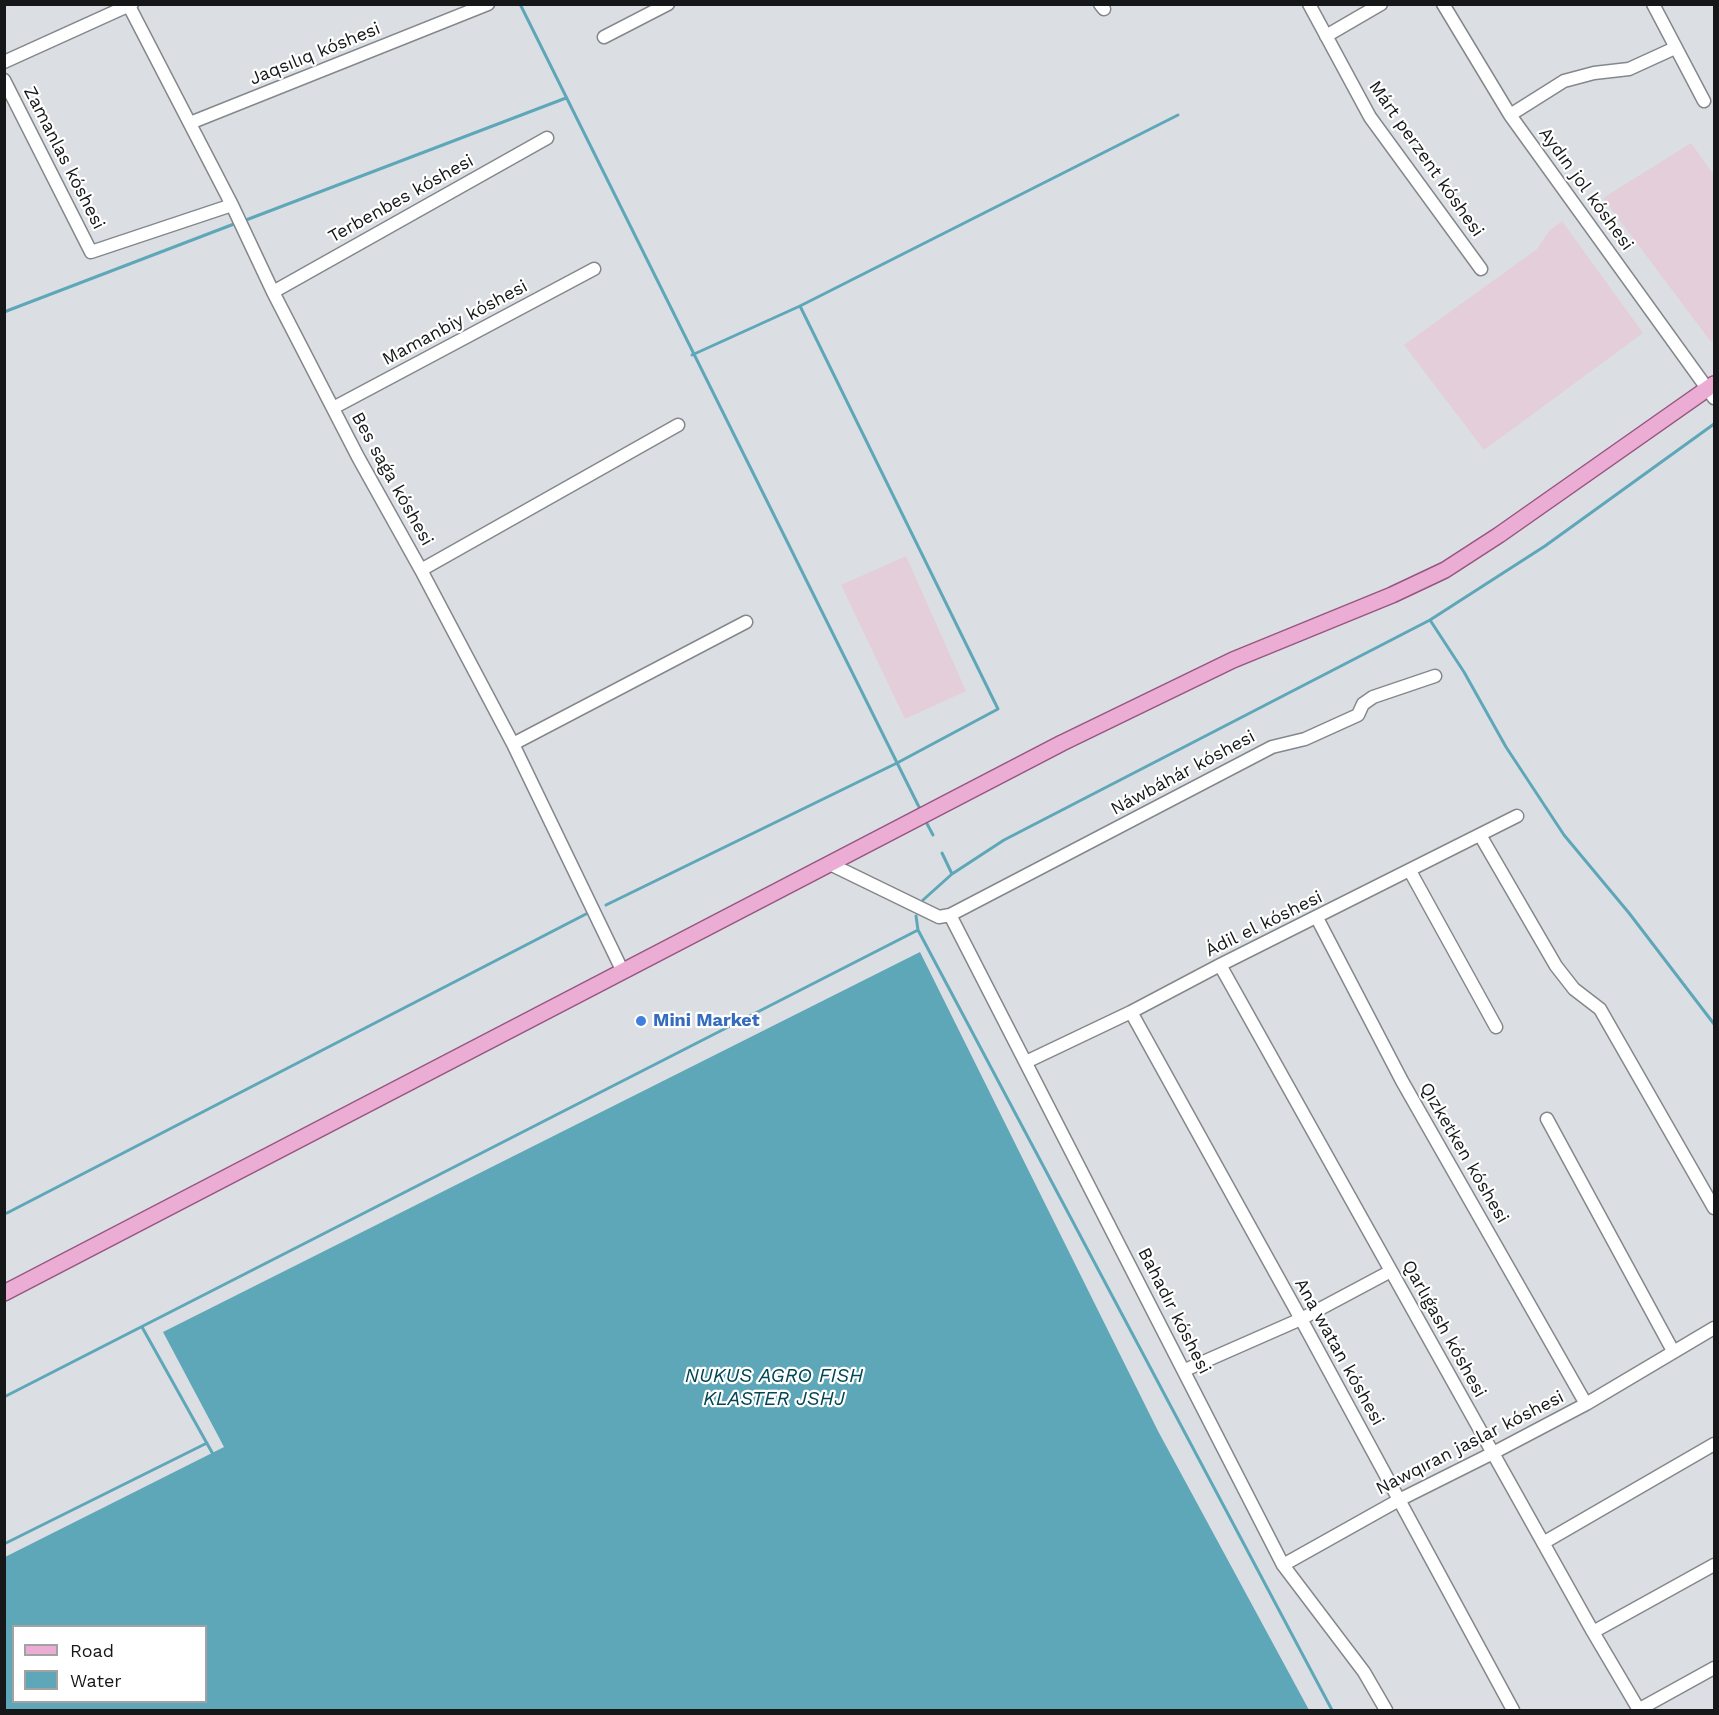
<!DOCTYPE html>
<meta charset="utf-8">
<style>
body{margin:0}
#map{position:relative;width:1719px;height:1715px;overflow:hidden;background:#dbdfe3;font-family:"Work Sans",sans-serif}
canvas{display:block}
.frame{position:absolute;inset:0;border:6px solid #161718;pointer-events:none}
.legend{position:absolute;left:12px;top:1625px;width:195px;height:78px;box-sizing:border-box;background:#fff;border:2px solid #a2a2a3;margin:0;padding:8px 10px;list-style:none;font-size:18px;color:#161718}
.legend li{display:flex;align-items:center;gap:12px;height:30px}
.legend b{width:30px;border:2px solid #a2a2a3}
</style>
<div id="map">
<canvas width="1719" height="1715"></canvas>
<div class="frame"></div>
<ul class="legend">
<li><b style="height:8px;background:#ebadd4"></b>Road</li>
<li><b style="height:16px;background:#5ea7b9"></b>Water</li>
</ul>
</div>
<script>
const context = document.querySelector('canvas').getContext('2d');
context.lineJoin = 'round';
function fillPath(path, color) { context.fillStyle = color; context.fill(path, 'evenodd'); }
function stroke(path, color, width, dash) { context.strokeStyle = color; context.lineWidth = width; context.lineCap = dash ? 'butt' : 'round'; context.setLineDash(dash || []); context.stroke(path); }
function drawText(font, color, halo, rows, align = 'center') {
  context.font = font + ' "Work Sans",sans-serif'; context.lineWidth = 4.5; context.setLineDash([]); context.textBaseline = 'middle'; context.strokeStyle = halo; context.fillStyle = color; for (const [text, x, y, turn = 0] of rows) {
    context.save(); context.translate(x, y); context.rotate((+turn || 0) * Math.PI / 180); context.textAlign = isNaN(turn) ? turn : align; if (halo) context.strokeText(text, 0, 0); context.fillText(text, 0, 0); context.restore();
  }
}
fillPath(new Path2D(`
 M1691,143L1714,175V340L1711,342L1603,198Z
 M1562,221L1643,333L1484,450L1404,345L1537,249L1549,231Z
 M906,556L966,691L905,719L841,585Z`), '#e4ceda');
fillPath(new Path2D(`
 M920,952L1158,1431L1309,1710H5V1557L224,1447L163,1332ZM14,1626H206V1702H14Z`), '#5ea7b9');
stroke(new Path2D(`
 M520,4L921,811
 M246,220L566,98
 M4,312L234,224
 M692,355L800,306
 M1430,620L1464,672L1506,747L1564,835L1629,913L1714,1024
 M925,820L933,835
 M942,853L952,874L1004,840L1430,620L1545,546L1714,424
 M923,900L952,874
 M606,905L897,763L998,709L800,306L1178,115
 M916,916L918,930L1332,1710
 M7,1213L586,914
 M142,1327L214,1456
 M4,1397L918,930
 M4,1544L207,1443`), '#5ea7b9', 3);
const minor = new Path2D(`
 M128,4L232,205L273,292L358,457L421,570L513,744L623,972
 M1100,4L1104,9
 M1309,4L1370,117L1481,269
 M1443,4L1510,115L1714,398
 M1653,4L1704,101
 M1326,36L1381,4
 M604,37L668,4
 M4,62L132,4
 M4,80L91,252L232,205
 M1510,115L1564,81L1594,73L1629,69L1675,48
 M190,123L488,4
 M273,292L547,138
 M333,408L594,269
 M421,570L678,425
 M513,744L746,622
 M1480,835L1556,966L1574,989L1600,1009L1714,1208
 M830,864L939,917L950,915L1272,747L1305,739L1358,715L1363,704L1373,697L1435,676
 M1410,871L1496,1027
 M950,915L1283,1565L1364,1672L1386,1710
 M1317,918L1402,1081L1586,1404
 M1220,965L1593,1632L1639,1710
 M1131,1012L1301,1319L1513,1710
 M1026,1062L1131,1012L1220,965L1517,816
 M1547,1119L1673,1351
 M1185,1370L1301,1319L1391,1271
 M1543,1543L1714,1444
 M1283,1565L1399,1500L1493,1453L1586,1404L1714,1328
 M1593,1632L1714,1565
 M1638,1710L1714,1668`);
const major = new Path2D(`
 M4,1293L1062,743L1233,660L1392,595L1445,570L1499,535L1714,384`);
stroke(minor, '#84888b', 15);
stroke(major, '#975580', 18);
stroke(minor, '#fff', 12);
stroke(major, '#ebadd4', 15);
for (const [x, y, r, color] of [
 [641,1021,6,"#3f7fe0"]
]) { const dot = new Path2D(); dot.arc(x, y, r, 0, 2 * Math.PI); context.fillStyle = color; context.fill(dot); stroke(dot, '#fff', 2); }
drawText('18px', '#161718', '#fff', [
 ["Jaqsılıq kóshesi",315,54,-22],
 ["Zamanlas kóshesi",64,158,63],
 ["Márt perzent kóshesi",1426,159,55],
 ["Aydın jol kóshesi",1586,189,54],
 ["Terbenbes kóshesi",401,199,-29],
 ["Mamanbiy kóshesi",455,323,-28],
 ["Bes saǵa kóshesi",392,479,61],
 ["Náwbáhár kóshesi",1183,773,-28],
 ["Ádil el kóshesi",1264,924,-26],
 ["Qızketken kóshesi",1464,1153,60],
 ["Bahadır kóshesi",1174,1311,63],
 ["Qarlıǵash kóshesi",1444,1329,61],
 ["Ana watan kóshesi",1339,1352,61],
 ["Nawqıran jaslar kóshesi",1470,1443,-27]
]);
drawText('bold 18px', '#366cbe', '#fff', [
 ["Mini Market",653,1021]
], 'left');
drawText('italic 20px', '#004653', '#fff', [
 ["NUKUS AGRO FISH",774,1376],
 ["KLASTER JSHJ",774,1399]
]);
</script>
